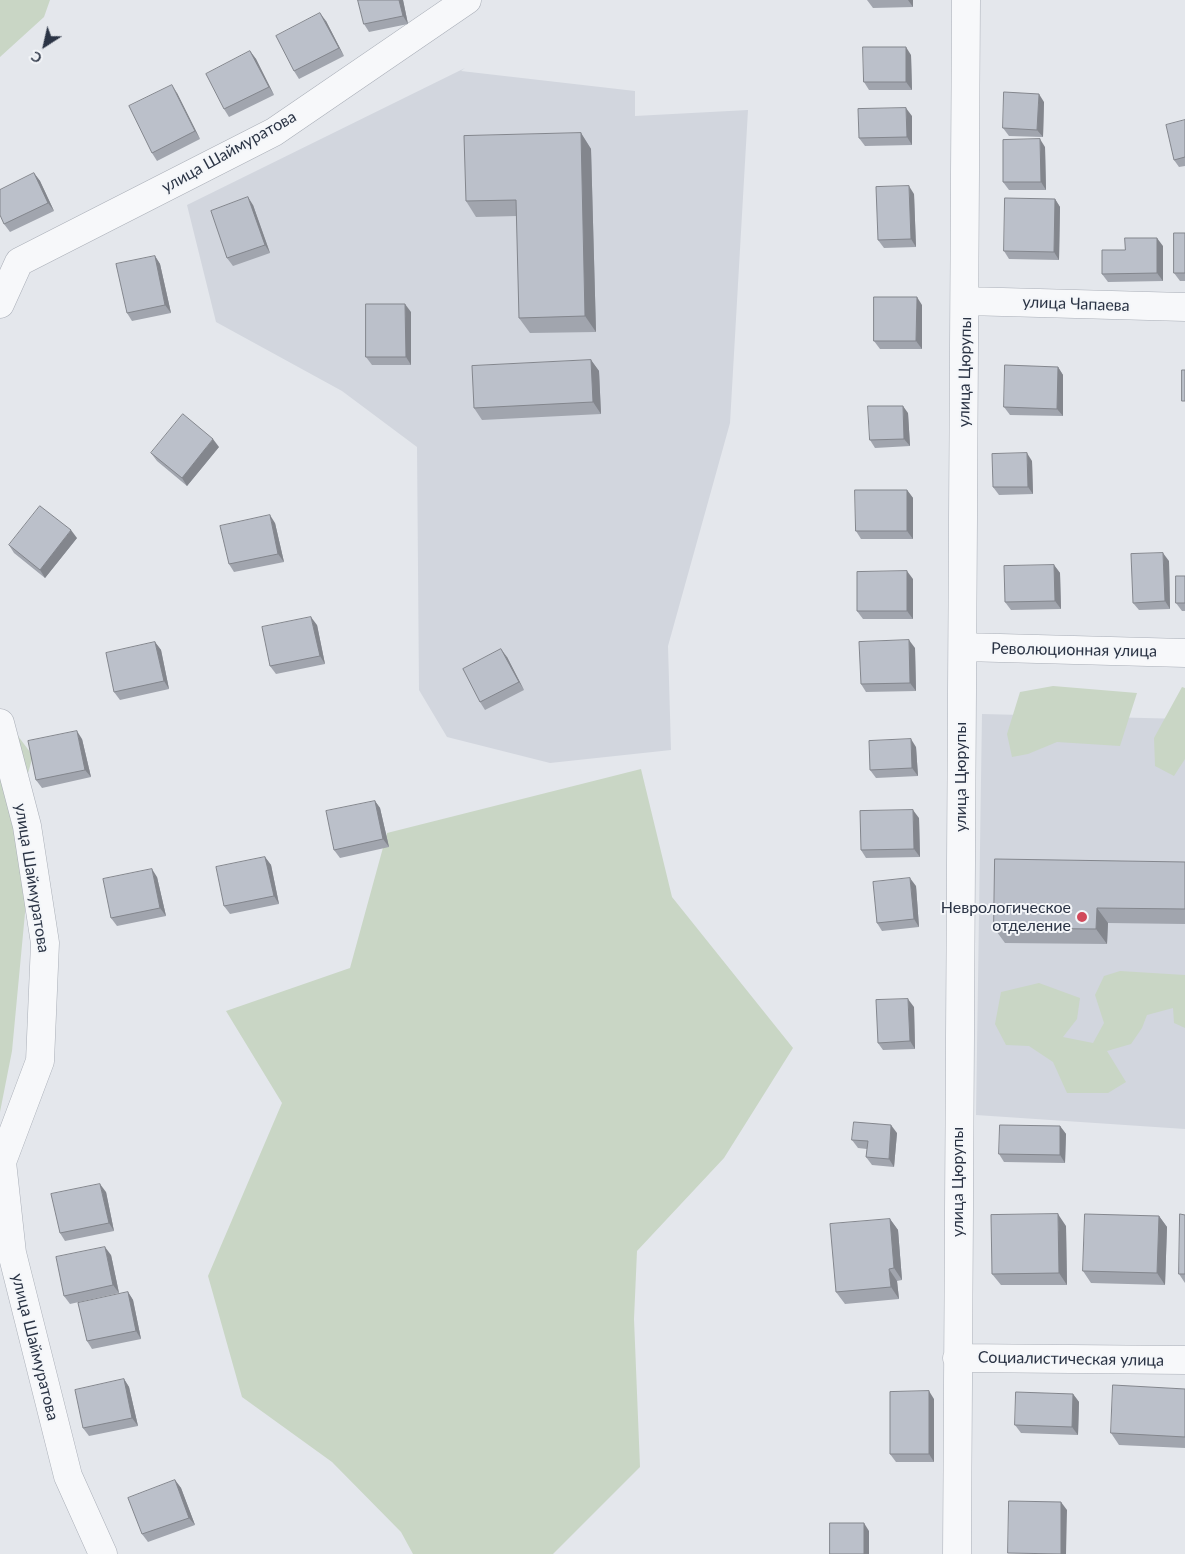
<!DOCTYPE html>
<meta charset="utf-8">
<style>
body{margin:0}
#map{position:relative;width:1185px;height:1554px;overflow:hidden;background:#e4e7ec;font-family:Lato,sans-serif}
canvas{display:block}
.north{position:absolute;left:20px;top:20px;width:50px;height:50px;-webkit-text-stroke:4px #f4f6f9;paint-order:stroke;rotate:215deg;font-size:14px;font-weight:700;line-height:20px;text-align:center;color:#2b3445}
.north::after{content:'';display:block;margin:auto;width:18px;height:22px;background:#2b3445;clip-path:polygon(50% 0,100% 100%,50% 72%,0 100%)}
</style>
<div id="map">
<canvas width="1185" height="1554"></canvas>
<div class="north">С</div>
</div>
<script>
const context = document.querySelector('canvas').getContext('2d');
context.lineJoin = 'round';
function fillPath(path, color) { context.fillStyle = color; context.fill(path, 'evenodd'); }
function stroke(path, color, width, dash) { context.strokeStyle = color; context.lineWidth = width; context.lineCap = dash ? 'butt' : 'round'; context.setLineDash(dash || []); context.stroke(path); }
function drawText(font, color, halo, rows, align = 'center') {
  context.font = font + ' Lato,sans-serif'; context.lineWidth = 4; context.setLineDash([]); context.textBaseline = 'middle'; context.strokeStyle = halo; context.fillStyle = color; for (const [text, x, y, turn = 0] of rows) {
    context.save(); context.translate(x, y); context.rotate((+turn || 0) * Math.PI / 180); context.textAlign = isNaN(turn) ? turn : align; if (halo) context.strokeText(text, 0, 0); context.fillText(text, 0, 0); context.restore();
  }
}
fillPath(new Path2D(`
 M465,68L461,71L635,91V116L748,110L730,423L668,646L671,750L550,763L447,737L419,690L417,447L342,391L216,322L187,205Z
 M982,714L1185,719V1129L976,1115Z`), '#d2d6de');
fillPath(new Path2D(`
 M0,0H50L44,17L0,57Z
 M1053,686L1137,693L1120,746L1057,742L1028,754L1012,757L1007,734L1020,692Z
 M1182,687L1185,688V759L1174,776L1155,766L1154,738Z
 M0,712L33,756L23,790L30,860L12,1051L0,1112Z
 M641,769L672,897L793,1048L724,1158L637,1251L634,1319L640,1467L553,1554H413L401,1532L332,1462L242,1397L208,1276L282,1103L226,1011L350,968L387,833Z
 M1120,971L1185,975V1028L1174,1023L1173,1008L1147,1015L1142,1028L1131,1044L1107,1051L1126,1082L1108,1093H1067L1053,1062L1029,1046L1006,1045L995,1024L1001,992L1039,983L1080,998L1077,1019L1063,1037L1093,1043L1104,1023L1095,995L1104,976Z`), '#c9d6c5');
const minor = new Path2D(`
 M966,301L1185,307
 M0,304L19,262L274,132L467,0
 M963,647L1185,653
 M0,723L27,826L45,943L40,1061L2,1162L12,1253L68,1476L103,1554
 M957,1358L1185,1360
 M957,1554C957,1036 966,518 966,0`);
stroke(minor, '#a9aeb7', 29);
stroke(minor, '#f7f8fa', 28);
fillPath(new Path2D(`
 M358,0H403L408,24L369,32L364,24Z
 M867,0H913V7L873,8Z
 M326,21L344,56L299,79L294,71Z
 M250,51L256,59L274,95L229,117L224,109Z
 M911,55L912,90H869L864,82Z
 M177,93L200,139L157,161L152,153Z
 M1044,102L1043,137L1009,136L1003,128Z
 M912,116V145L865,146L859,138Z
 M1185,120V166L1179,167L1174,160Z
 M581,133L591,149L596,332L530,333L519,318L517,216L476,217L466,201Z
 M1045,147L1046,190H1009L1003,182Z
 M34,173L40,181L54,211L10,232L4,224Z
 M914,194L916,247L884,248L878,240Z
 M1055,199L1060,207L1059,260L1009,259L1004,251Z
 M253,205L270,253L233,266L227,258Z
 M1185,233V281H1180L1174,273Z
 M1163,246V281L1108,282L1102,274L1125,250Z
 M155,256L160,264L171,313L132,321L127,313Z
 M922,305V349H880L874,341Z
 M411,312V365H372L366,357Z
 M591,360L599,371L601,414L482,420L474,408Z
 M1058,367L1063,375V416L1010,415L1004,407Z
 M908,413L910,446L875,448L870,440Z
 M219,447L187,486L157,461L151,453Z
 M1032,461L1033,494L999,495L993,487Z
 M907,490L913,498V539H861L856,531Z
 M275,523L284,562L234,572L229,564Z
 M77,538L45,578L14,553L9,545Z
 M1169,561L1170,609L1139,610L1133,603Z
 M1054,565L1060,573L1061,609L1011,610L1005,602Z
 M1185,576V611H1182L1176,603Z
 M913,579V619H863L857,611Z
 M317,625L325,664L276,674L270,666Z
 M155,642L161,650L169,689L120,700L114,692Z
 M915,648L916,691L866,692L861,684Z
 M507,657L524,690L485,710L480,702Z
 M82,739L91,777L42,788L36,780Z
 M916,747L918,776L876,778L870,770Z
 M375,801L380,808L389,847L340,858L334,850Z
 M919,818L920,857L866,858L861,850Z
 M265,857L271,865L279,904L230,914L224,906Z
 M1185,862V924L1108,923L1107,944L1005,943L994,928Z
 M157,877L166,916L117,926L111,918Z
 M916,886L919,927L882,931L877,923Z
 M914,1007L915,1049L883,1050L878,1043Z
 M1060,1126L1066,1134L1065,1163L1004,1162L999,1154Z
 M897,1133L894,1167L872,1165L866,1157L867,1149L858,1148L852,1140Z
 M106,1192L114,1231L65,1241L60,1233Z
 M1185,1215V1283L1179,1274Z
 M1159,1216L1167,1227L1165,1285L1091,1283L1083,1271Z
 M890,1219L898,1230L902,1280L897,1281L899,1299L845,1304L836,1292Z
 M1066,1226L1067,1285H1001L992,1274Z
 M111,1255L119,1293L70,1304L64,1296Z
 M128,1292L133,1300L141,1339L92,1349L87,1341Z
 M124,1379L129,1387L138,1426L89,1436L83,1428Z
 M1185,1389V1448L1119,1445L1111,1433Z
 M1073,1394L1079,1402L1078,1435L1021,1433L1015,1425Z
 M934,1399V1462H896L890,1454Z
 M175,1480L181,1488L195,1525L148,1542L142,1534Z`), '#a1a5ae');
fillPath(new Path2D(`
 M399,0H403L408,24L403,16Z
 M908,0H913V7Z
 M320,13L326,21L344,56L339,48Z
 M906,47L911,55L912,90L906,82Z
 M250,51L256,59L274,95L269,87Z
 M172,85L177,93L200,139L195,131Z
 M1039,94L1044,102L1043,137L1037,130Z
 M906,108L912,116V145L907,137Z
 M581,133L591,149L596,332L585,316Z
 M1040,139L1045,147L1046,190L1041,182Z
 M34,173L40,181L54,211L48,203Z
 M909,186L914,194L916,247L911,239Z
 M248,197L253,205L270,253L265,245Z
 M1055,199L1060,207L1059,260L1054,252Z
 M1157,238L1163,246V281L1157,273Z
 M155,256L160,264L171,313L165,305Z
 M917,297L922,305V349L916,341Z
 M405,304L411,312V365L406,357Z
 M591,360L599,371L601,414L593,402Z
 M1058,367L1063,375V416L1057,409Z
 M903,406L908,413L910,446L904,439Z
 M213,439L219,447L187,486L182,478Z
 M1027,453L1032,461L1033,494L1028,487Z
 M907,490L913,498V539L907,531Z
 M270,515L275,523L284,562L278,554Z
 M71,530L77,538L45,578L40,570Z
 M1163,553L1169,561L1170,609L1165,601Z
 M1054,565L1060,573L1061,609L1055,601Z
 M907,571L913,579V619L907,611Z
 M311,617L317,625L325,664L320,656Z
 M909,640L915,648L916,691L910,683Z
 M155,642L161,650L169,689L164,681Z
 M501,649L507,657L524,690L519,682Z
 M77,731L82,739L91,777L85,770Z
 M911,739L916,747L918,776L912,768Z
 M375,801L380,808L389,847L383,839Z
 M913,810L919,818L920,857L914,849Z
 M265,857L271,865L279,904L274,896Z
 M152,869L157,877L166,916L160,908Z
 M910,878L916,886L919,927L914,919Z
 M1097,908L1108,923L1107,944L1096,929Z
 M908,999L914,1007L915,1049L910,1041Z
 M891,1125L897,1133L894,1167L889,1159Z
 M1060,1126L1066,1134L1065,1163L1060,1155Z
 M100,1184L106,1192L114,1231L109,1223Z
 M1058,1214L1066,1226L1067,1285L1059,1273Z
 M1159,1216L1167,1227L1165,1285L1157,1273Z
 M890,1219L898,1230L902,1280L894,1268Z
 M105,1247L111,1255L119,1293L113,1285Z
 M889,1269L897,1281L899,1299L891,1287Z
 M128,1292L133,1300L141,1339L136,1331Z
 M124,1379L129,1387L138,1426L132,1418Z
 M929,1391L934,1399V1462L929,1454Z
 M1073,1394L1079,1402L1078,1435L1072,1427Z
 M175,1480L181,1488L195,1525L189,1518Z
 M1061,1502L1067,1510L1066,1554H1061Z
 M864,1523L869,1531V1554H864Z`), '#83868d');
const building = new Path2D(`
 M358,0H399L403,16L364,24Z
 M320,13L339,48L294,71L276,36Z
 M863,47H906V82H864Z
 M250,51L269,87L224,109L206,74Z
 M172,85L195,131L152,153L129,106Z
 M1004,92L1039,94L1037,130L1003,128Z
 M906,108L907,137L859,138L858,109Z
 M1185,120V157L1174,160L1166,125Z
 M581,133L585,316L519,318L516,200L466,201L464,136Z
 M1040,139L1041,182H1003V140Z
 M34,173L48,203L4,224L0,215V190Z
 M909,186L911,239L878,240L876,187Z
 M248,197L265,245L227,258L211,211Z
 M1005,198L1055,199L1054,252L1004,251Z
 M1174,233H1185V273H1174Z
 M1125,238H1157V273L1102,274V250H1125Z
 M155,256L165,305L127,313L116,264Z
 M874,297H917L916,341H874Z
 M366,304H405L406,357H366Z
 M591,360L593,402L474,408L472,366Z
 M1005,365L1058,367L1057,409L1004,407Z
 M1182,370H1185V401H1182Z
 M868,406H903L904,439L870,440Z
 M183,414L213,439L182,478L151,453Z
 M1027,453L1028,487H993L992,454Z
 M855,490H907V531H856Z
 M40,506L71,530L40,570L9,545Z
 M270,515L278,554L229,564L220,526Z
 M1163,553L1165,601L1133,603L1131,554Z
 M1054,565L1055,601L1005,602L1004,566Z
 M907,571V611H857V572Z
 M1176,576H1185V603H1176Z
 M311,617L320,656L270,666L262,627Z
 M909,640L910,683L861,684L859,642Z
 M155,642L164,681L114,692L106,653Z
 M501,649L519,682L480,702L463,669Z
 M77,731L85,770L36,780L28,741Z
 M911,739L912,768L870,770L869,741Z
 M375,801L383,839L334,850L326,811Z
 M913,810L914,849L861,850L860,811Z
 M265,857L274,896L224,906L216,867Z
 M995,859L1185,862V909L1097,908L1096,929L994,928Z
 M152,869L160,908L111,918L103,879Z
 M910,878L914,919L877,923L873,882Z
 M908,999L910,1041L878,1043L876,1000Z
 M854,1122L891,1125L889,1159L866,1157L868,1141L852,1140Z
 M1000,1125L1060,1126V1155L999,1154Z
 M100,1184L109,1223L60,1233L51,1194Z
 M1058,1214L1059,1273L992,1274L991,1215Z
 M1085,1214L1159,1216L1157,1273L1083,1271Z
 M1180,1214L1185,1215V1274H1179Z
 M890,1219L894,1268L889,1269L891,1287L836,1292L830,1224Z
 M105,1247L113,1285L64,1296L56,1257Z
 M128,1292L136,1331L87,1341L78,1303Z
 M124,1379L132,1418L83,1428L75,1390Z
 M1113,1385L1185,1389V1437L1111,1433Z
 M929,1391V1454H890V1392Z
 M1016,1392L1073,1394L1072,1427L1015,1425Z
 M175,1480L189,1518L142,1534L128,1498Z
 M1009,1501L1061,1502V1554L1008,1553Z
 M830,1523H864V1554H830Z`);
fillPath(building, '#bbc0ca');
stroke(building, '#83868d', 1);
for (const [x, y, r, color] of [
 [1082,917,6,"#d1495b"]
]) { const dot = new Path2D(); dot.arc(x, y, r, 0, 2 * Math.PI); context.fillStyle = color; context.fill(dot); stroke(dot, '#f4f6f9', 2); }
drawText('16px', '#2b3445', '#f4f6f9', [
 ["улица Шаймуратова",229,152,-29],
 ["улица Чапаева",1076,304,2],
 ["улица Цюрупы",965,372,-89],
 ["Революционная улица",1074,650,1],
 ["улица Цюрупы",961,777,-90],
 ["улица Шаймуратова",32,878,81],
 ["улица Цюрупы",958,1182,-90],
 ["улица Шаймуратова",35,1347,76],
 ["Социалистическая улица",1071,1359,1]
]);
drawText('16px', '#2b3445', '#f4f6f9', [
 ["Неврологическое",1071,908],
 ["отделение",1071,926]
], 'right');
</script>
